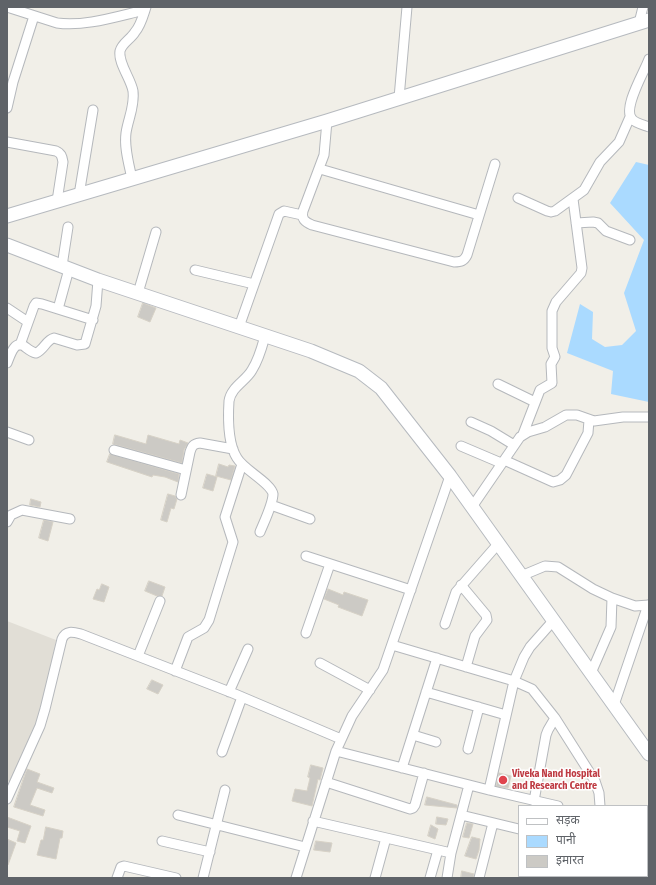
<!DOCTYPE html>
<meta charset="utf-8">
<style>
body{margin:0}
#map{position:relative;width:656px;height:885px;overflow:hidden;background:#f1efe8;font-family:"Fira Sans Condensed","Noto Sans Devanagari",sans-serif}
canvas{display:block}
.frame{position:absolute;inset:0;border:8px solid #5f6368;pointer-events:none}
.legend{position:absolute;left:518px;top:805px;width:130px;height:72px;box-sizing:border-box;background:#fff;border:1px solid #bfc1c3;margin:0;padding:5px 7px;list-style:none;font-size:12px;color:#5f6368}
.legend li{display:flex;align-items:center;gap:8px;height:20px}
.legend b{width:20px;border:1px solid #bfc1c3}
</style>
<div id="map">
<canvas width="656" height="885"></canvas>
<div class="frame"></div>
<ul class="legend">
<li><b style="height:5px;background:#fff"></b>सड़क</li>
<li><b style="height:11px;background:#aadaff"></b>पानी</li>
<li><b style="height:11px;background:#cccac5"></b>इमारत</li>
</ul>
</div>
<script>
const context = document.querySelector('canvas').getContext('2d');
context.lineJoin = 'round';
function fillPath(path, color) { context.fillStyle = color; context.fill(path, 'evenodd'); }
function stroke(path, color, width, dash) { context.strokeStyle = color; context.lineWidth = width; context.lineCap = dash ? 'butt' : 'round'; context.setLineDash(dash || []); context.stroke(path); }
function drawText(font, color, halo, rows, align = 'center') {
  context.font = font + ' "Fira Sans Condensed",sans-serif'; context.lineWidth = 3; context.setLineDash([]); context.textBaseline = 'middle'; context.strokeStyle = halo; context.fillStyle = color; for (const [text, x, y, turn = 0] of rows) {
    context.save(); context.translate(x, y); context.rotate((+turn || 0) * Math.PI / 180); context.textAlign = isNaN(turn) ? turn : align; if (halo) context.strokeText(text, 0, 0); context.fillText(text, 0, 0); context.restore();
  }
}
fillPath(new Path2D(`
 M7,621L56,640L41,714L10,782L7,781Z`), '#e1ded6');
fillPath(new Path2D(`
 M636,162L649,165V402L611,394L613,371L567,353L580,304L593,312L592,339L605,347L622,345L636,331L624,293L644,240L610,203Z`), '#aadaff');
const building = new Path2D(`
 M143,303L156,308L150,322L138,317Z
 M115,435L146,444L148,435L179,444L180,440L188,443L184,450L182,463L113,444Z
 M110,454L179,474L178,482L165,477L153,475L152,477L107,462Z
 M219,464L228,467L229,465L235,466L231,480L216,476Z
 M207,474L217,477L213,491L203,488Z
 M168,494L175,496L177,499L174,509L171,508L167,522L161,520Z
 M31,499L41,502L40,507L30,505Z
 M44,520L53,522L48,541L39,538Z
 M149,581L165,587L162,596H157L145,591Z
 M102,584L109,587L104,602L93,599L97,589L99,590Z
 M328,589L343,595L344,592L368,600L362,616L338,607L339,605L324,599Z
 M152,680L163,685L158,694L147,689Z
 M311,765L323,768L320,780L318,779L312,806L292,801L295,789L307,791L310,778L308,777Z
 M27,769L40,774L37,782L54,788L52,793L37,788L30,805L45,810L43,816L14,807Z
 M499,773L511,776L508,788L496,786Z
 M427,797L457,805V808L425,805Z
 M7,817L31,826L25,843L17,841L20,831L7,827Z
 M437,817L448,819L446,825L436,824Z
 M467,823L473,824L469,838L463,837Z
 M431,825L438,829L435,839L428,836Z
 M46,827L63,831L62,838H60L56,859L37,855L41,840H43Z
 M472,837L480,839L479,850L476,859L465,856Z
 M7,839L16,843L8,865H7Z
 M316,841L332,843L330,852L314,850Z
 M462,871L474,874L473,878H461Z`);
fillPath(building, '#cccac5');
stroke(building, '#d6d1c6', 1);
const street = new Path2D(`
 M7,7L57,23C85,27 118,16 145,10
 M639,23L643,7
 M649,59C645,71 622,108 632,119C635,123 644,125 649,127
 M399,98L407,7
 M7,108L13,82L34,16
 M327,121L324,155L303,211C301,219 305,222 312,225L454,262C461,262 464,261 467,255L495,164
 M7,142L56,151C61,153 62,156 63,162L57,201
 M320,169L479,215
 M132,179C129,164 124,148 126,133C128,119 135,106 133,91C131,79 118,63 120,51C122,43 131,39 135,32C141,25 143,16 146,7
 M79,195L93,110
 M518,198L547,211L551,212L555,211L584,190L600,162L619,142L630,117
 M576,223L593,222L598,223L606,231L630,240
 M62,266L68,227
 M195,270L254,284
 M138,293L156,232
 M7,308L28,322
 M58,309L69,269
 M239,327L279,214L284,211L302,215
 M20,345L34,306L36,303L42,304L93,320
 M7,363C10,356 14,340 24,346C28,349 31,352 36,353C44,350 46,340 54,338L77,345L85,344L96,306L98,280
 M498,384L535,402
 M471,422L491,431L514,445
 M7,432L29,440
 M523,434L540,390L552,383L551,364L555,357L552,348V311L556,302L581,273L582,268L573,199
 M461,446L501,463
 M114,450L186,470
 M504,460L553,482L560,480L566,475L588,433L589,420
 M181,495L190,452C192,446 193,444 200,443L233,449
 M271,505L310,519
 M472,507L520,437L528,432L545,427L566,415H577L594,421L623,417H649
 M7,522L11,515L22,510L70,519
 M260,532C264,522 273,504 273,494C271,483 244,470 237,458C228,444 228,417 229,401C231,387 246,381 252,370C259,359 262,347 265,336
 M306,556L411,590
 M521,576L545,566L558,567L593,589L612,598
 M461,585L486,615L487,620L475,636L466,667
 M445,624L456,592L498,544
 M306,633L330,564
 M392,645L514,681L532,689L555,718L548,730L546,735L534,801
 M138,656L160,601
 M320,663L370,690
 M175,671L188,637L204,628L209,620L233,542L225,517L242,464
 M591,673L611,627L612,598L635,606L649,605
 M229,692L248,649
 M426,692L506,715
 M614,705L648,605
 M555,718L595,781L599,793L600,806
 M413,735L436,742
 M468,749L479,707
 M336,751L489,790L558,806
 M222,752L242,697
 M402,768L437,658
 M326,782L410,809L413,808L415,805L424,773
 M489,790L514,681L524,657L530,647L553,621
 M7,799L40,726L45,709L62,639C66,630 73,632 81,634L235,694L341,739
 M178,815L305,847
 M461,815L519,829
 M647,820H649
 M313,821L451,853
 M162,841L210,852
 M647,854H649
 M611,876L626,878
 M117,878L121,867L124,866L176,878
 M203,878L225,790
 M296,878L336,751L352,716L383,670L450,476
 M375,878L386,838
 M430,878L438,850
 M447,878L451,853L469,785
 M479,878L493,823
 M529,878L530,876
 M581,878V876`);
const secondary = new Path2D(`
 M7,216L327,121L649,20
 M7,245L98,280L311,351L359,371L381,388L450,476L649,754`);
stroke(street, '#b5b8bc', 11);
stroke(secondary, '#b6babf', 15);
stroke(street, '#fff', 9);
stroke(secondary, '#fff', 13);
for (const [x, y, r, color] of [
 [503,780,5,"#e0444e"]
]) { const dot = new Path2D(); dot.arc(x, y, r, 0, 2 * Math.PI); context.fillStyle = color; context.fill(dot); stroke(dot, '#fff', 1.5); }
drawText('bold 10px', '#be3a42', '#fff', [
 ["Viveka Nand Hospital",512,774],
 ["and Research Centre",512,786]
], 'left');
</script>
